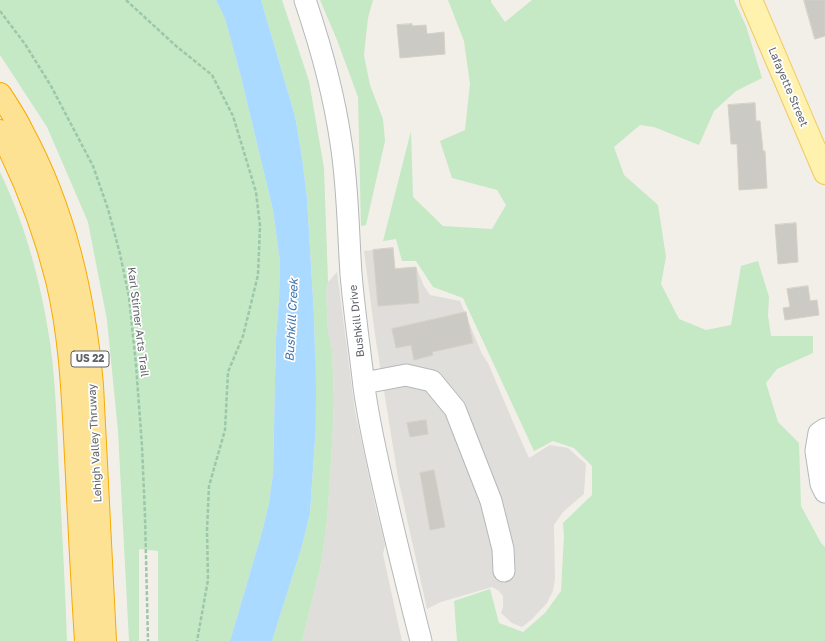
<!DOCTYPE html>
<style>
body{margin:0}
canvas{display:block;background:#f1efe8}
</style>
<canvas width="825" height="641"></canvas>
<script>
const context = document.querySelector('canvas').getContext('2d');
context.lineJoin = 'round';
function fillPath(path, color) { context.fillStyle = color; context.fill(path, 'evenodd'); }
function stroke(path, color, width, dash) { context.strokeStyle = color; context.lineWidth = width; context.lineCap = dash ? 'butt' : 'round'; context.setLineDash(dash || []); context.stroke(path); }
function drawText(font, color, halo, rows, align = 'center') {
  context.font = font + ' "Golos Text",sans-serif'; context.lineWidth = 3.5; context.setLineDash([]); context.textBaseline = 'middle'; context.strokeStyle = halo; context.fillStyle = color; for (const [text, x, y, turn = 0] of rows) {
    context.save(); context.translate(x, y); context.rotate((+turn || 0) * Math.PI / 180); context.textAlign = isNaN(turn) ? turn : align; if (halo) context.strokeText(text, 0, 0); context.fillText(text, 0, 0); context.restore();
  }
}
fillPath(new Path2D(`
 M393,248L395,268L416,267L424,286L430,295L460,301L482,354L488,363L516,429L529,458L550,445L568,448L586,464L584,494L563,512L554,525L555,579L553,591L547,603L531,620L522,627L512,623L501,613L503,607V596L499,591L492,587L441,602L427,609L398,478L375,335L364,251Z
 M337,272L355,411L375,505L385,545L383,554L402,641H302L321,564L327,521L332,446L334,400L332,350L328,332L326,292L328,282Z`), '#e0deda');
fillPath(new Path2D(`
 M0,0H216L225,17L241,77L273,210L280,262L279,299L276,338L273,473L269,503L262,532L230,641H158V551L139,549V641H129L118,431L107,320L88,222L47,127L0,55Z
 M261,0H282L309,81L324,168L328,282L326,292L328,332L332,350L334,400L332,446L327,521L321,564L302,641H272L302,546L310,513L315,439V350L314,316L307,198L302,157L295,116Z
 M320,0H373L368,18L364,55L370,85L383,119L385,141L366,225L361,226L358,97L337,40Z
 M448,0H491V2L505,22L532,0H734L746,26L762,78L736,91L714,111L699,145L654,127L640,125L614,147L624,175L658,205L666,257L661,284L679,319L706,330L731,325L741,266L758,261L769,297L768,316L771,336H813V353L777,369L766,383L778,422L799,443L801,506L821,543L825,547V641H457L454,601L490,589L499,623L523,632L545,613L561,591L564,536L563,523L592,495V466L574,448L553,441L534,451L463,298L433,287L416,261H402L396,239L383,241L411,131L413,197L443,226L492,229L506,205L497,190L452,178L440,141L465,130L470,84L464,41Z
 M0,172C26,226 41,283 50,342C56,385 57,429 59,472C62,528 65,585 67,641H0Z`), '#c5e8c5');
fillPath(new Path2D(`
 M216,0H261L295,116L302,157L307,198L314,316L316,392L315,439L310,513L302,546L272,641H230L262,532L269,503L273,473L276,338L279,299L280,262L273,210L241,77L225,18Z`), '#aadaff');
const building = new Path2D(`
 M804,0H825V36L815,39Z
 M412,24V26L426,25L427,34L444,32L445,54L400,58L397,25Z
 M755,103L756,121H760L763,151H765L767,188L739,190L737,144H731L728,105Z
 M796,223L798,262L778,264L775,225Z
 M393,248L395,269L416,267L419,303L378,306L373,250Z
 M808,286L810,301L817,300L819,315L785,320L783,308L790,307L787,289Z
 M466,312L473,343L432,352L433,355L414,360L411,345L396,348L392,329Z
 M426,420L428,434L410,437L407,423Z
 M434,470L445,527L430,530L420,473Z`);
fillPath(building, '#cccac5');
stroke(building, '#d6d1c6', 1);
const minor = new Path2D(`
 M305,0C321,47 334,94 341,143C348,186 348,230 351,274C354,309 359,344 363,378C366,407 372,434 378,462C391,522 406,582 421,641
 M364,383L406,375L432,381L455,409L491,501L503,549L504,571
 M825,429L819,433L816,451L821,484L825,492`);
const major = new Path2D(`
 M751,0L825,173`);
const highway = new Path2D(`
 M0,94C8,106 16,118 22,131C65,210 84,296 92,385L105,641
 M0,131C25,179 44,228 57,280C71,338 73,398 76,457C79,518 82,580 86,641`);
stroke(minor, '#b5b8bc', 23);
stroke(major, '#f2c960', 24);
stroke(highway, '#f9ab00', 24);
stroke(new Path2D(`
 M126,0L176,46L212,75L233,116L256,192L260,226L258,275L243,336L228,372L225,430L209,486L207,530L208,580L197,641
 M0,11L25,44L51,86L93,166L108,209L120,254L129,297L136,365L142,446L145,516L148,641`), '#9cc7a9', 2.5, [4, 2]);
stroke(minor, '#fff', 21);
stroke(major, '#fff2af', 22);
stroke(highway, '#fde293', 22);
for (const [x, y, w] of [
 [90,359,38]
]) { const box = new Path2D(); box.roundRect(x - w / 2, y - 8, w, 16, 3); context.fillStyle = '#fff'; context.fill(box); stroke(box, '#5f6368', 1); }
drawText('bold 10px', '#5f6368', null, [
 ["US 22",90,359]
]);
drawText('11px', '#5f6368', '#fff', [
 ["Lafayette Street",788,87,67],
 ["Bushkill Drive",357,321,-96],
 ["Karl Stirner Arts Trail",138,322,83],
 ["Lehigh Valley Thruway",95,443,-93]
]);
drawText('italic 12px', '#4174aa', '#fff', [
 ["Bushkill Creek",292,320,-87]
]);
</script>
